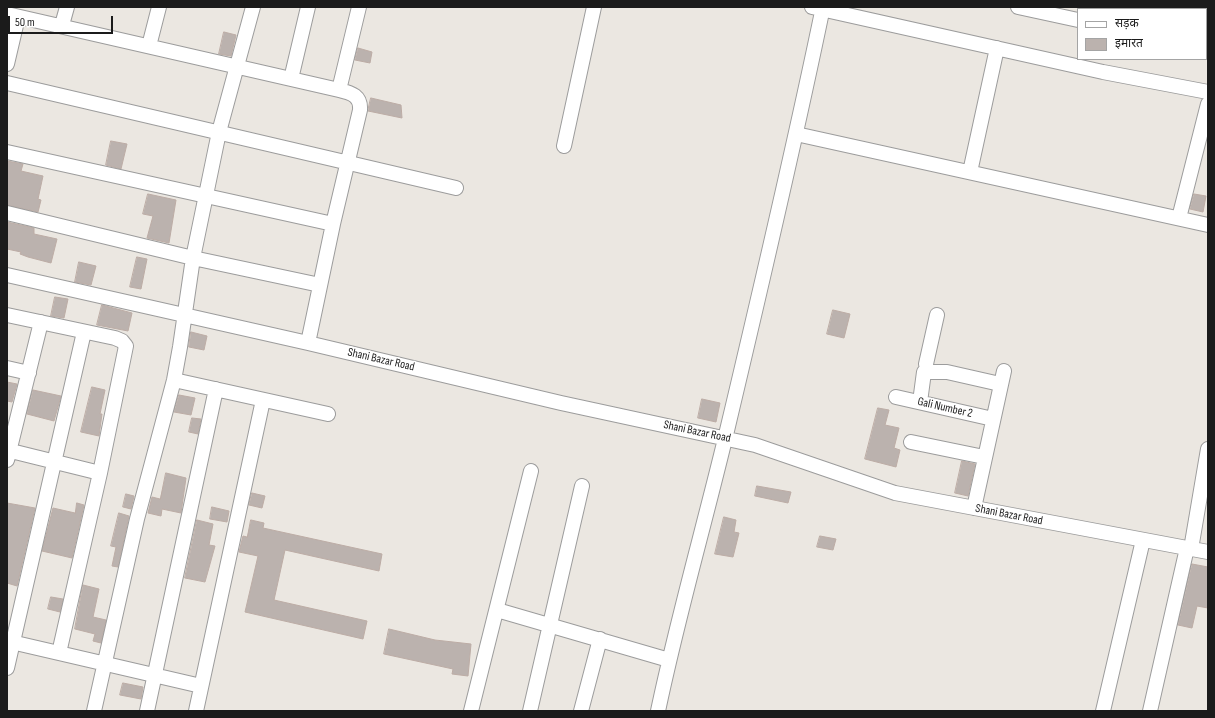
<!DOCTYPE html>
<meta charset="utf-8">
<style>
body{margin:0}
#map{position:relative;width:1215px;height:718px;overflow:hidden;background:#ebe7e1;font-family:"Sofia Sans Condensed","Noto Sans Devanagari",sans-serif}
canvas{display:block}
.frame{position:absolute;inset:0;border:8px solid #1b1b1b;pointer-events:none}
.legend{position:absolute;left:1077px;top:8px;width:130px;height:52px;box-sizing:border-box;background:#fff;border:1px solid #a4a4a4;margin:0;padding:5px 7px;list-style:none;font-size:12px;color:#1b1b1b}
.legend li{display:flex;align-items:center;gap:8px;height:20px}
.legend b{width:20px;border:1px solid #a4a4a4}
.scale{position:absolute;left:8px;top:16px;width:105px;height:18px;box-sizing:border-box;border:2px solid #1b1b1b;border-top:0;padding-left:5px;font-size:12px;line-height:14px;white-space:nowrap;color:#1b1b1b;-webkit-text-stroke:3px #fff;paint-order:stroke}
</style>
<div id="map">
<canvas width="1215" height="718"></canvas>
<div class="frame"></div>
<ul class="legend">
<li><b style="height:5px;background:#fff"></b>सड़क</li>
<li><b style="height:11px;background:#bbb2ae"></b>इमारत</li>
</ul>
<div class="scale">50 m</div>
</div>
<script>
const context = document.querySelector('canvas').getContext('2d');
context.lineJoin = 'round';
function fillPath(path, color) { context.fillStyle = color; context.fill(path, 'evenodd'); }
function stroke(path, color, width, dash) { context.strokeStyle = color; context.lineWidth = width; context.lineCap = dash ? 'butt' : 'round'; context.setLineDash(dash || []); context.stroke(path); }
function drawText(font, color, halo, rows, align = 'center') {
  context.font = font + ' "Sofia Sans Condensed",sans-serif'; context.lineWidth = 3; context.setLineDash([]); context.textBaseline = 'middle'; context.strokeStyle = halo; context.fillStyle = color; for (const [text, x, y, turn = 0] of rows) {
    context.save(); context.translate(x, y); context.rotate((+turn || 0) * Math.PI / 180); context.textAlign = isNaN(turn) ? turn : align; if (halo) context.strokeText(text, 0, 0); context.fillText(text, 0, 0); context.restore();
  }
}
const building = new Path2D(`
 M224,32L236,35L231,56L219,54Z
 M358,48L372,52L370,63L355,60Z
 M371,98L401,105L402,118L368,111Z
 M111,141L127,144L121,169L106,165Z
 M7,161L23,164L21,171L43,176L38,199L41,200L38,212L7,205Z
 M148,194L176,200L169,243L147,238L153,216L143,214Z
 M1194,194L1206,196L1203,212L1190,209Z
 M7,222L34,228V234L57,239L51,263L28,257L20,254L21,252L7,249Z
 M137,257L147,259L141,289L130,287Z
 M79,262L96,266L91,285L75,282Z
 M55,297L68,299L64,318L51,316Z
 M102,305L132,313L128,331L97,325Z
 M833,310L850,314L844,338L827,334Z
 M191,332L207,336L204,350L189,347Z
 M7,382L17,384L12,402L7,401Z
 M92,387L105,390L100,414H102L99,436L81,432Z
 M33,390L61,396L54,421L27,414Z
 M179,395L195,398L191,415L174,412Z
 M702,399L720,403L716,422L698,418Z
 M878,408L889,410L885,425L899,428L894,448L900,450L896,467L865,459Z
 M192,418L201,419L198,434L189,432Z
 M962,461L975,464L968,496L955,493Z
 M166,473L186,478L181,513L162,509L161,516L148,513L152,497L160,499Z
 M757,486L791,492L788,503L755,496Z
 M252,493L265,496L262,508L249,505Z
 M126,494L134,496L131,509L123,507Z
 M7,503L35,508L17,586L7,583Z
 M77,503L84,505L72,558L42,551L53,508L75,513Z
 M212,507L229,511L227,522L210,519Z
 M119,513L129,516L118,567L112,566L116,547L111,546Z
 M724,517L736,520L734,532L739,533L733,557L715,554Z
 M197,520L213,524L209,545L215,546L205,582L185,578Z
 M251,520L264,523L263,528L382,554L379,571L285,550L274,600L367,621L363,639L245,612L258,556L239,552L243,536L247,537Z
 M820,536L836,539L833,550L817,547Z
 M1192,564L1208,567V608L1197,606L1192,628L1178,625Z
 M83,585L99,589L93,617L106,620L101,643L93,641L95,634L75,629Z
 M51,597L63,599L60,612L48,609Z
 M389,629L435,640L471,644L468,676L452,674L453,669L384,654Z
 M123,683L143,687L141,699L120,695Z`);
fillPath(building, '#bbb2ae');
stroke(building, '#bcaca5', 1);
const minor = new Path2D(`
 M812,7L1103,72L1208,92
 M1018,7L1078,20
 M1119,9L1120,7
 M7,14L339,90C352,93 361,96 360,110L333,224L308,343
 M62,25L67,7
 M149,46L159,7
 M1206,47H1208
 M7,64L18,17
 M291,79L308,7
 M7,83L456,188
 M339,90L359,7
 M796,134L1208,225
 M564,146L594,7
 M7,152L333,224
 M970,172L997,48
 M7,213L193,258L320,285
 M1179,218L1208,104
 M7,275L308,343L561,403L755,445L895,493L1208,552
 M7,315L115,338L122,341L126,346L100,473L59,653
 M926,364L937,315
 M7,368L29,373
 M174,380L328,414
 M896,397L993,419
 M920,402L924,372H947L1000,384
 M911,442L984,457
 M7,450L100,473
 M7,460L41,322
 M974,508L1004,371
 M1191,549L1208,449
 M497,610L669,660
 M7,641L201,686
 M7,668L84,332
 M94,711L137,519L174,380L180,347L193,258L219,132L253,7
 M147,711L216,389
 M196,711L263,400
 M471,711L531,471
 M530,711L582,486
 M581,711L600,639
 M658,711C677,620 703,530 725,439C759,296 793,152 823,7
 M1103,711L1143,540
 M1150,711L1187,548`);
stroke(minor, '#9c9c9c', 16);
stroke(minor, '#fff', 14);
drawText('12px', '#1b1b1b', '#fff', [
 ["Shani Bazar Road",381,360,13],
 ["Gali Number 2",945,408,13],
 ["Shani Bazar Road",697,432,12],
 ["Shani Bazar Road",1009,515,11]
]);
</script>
